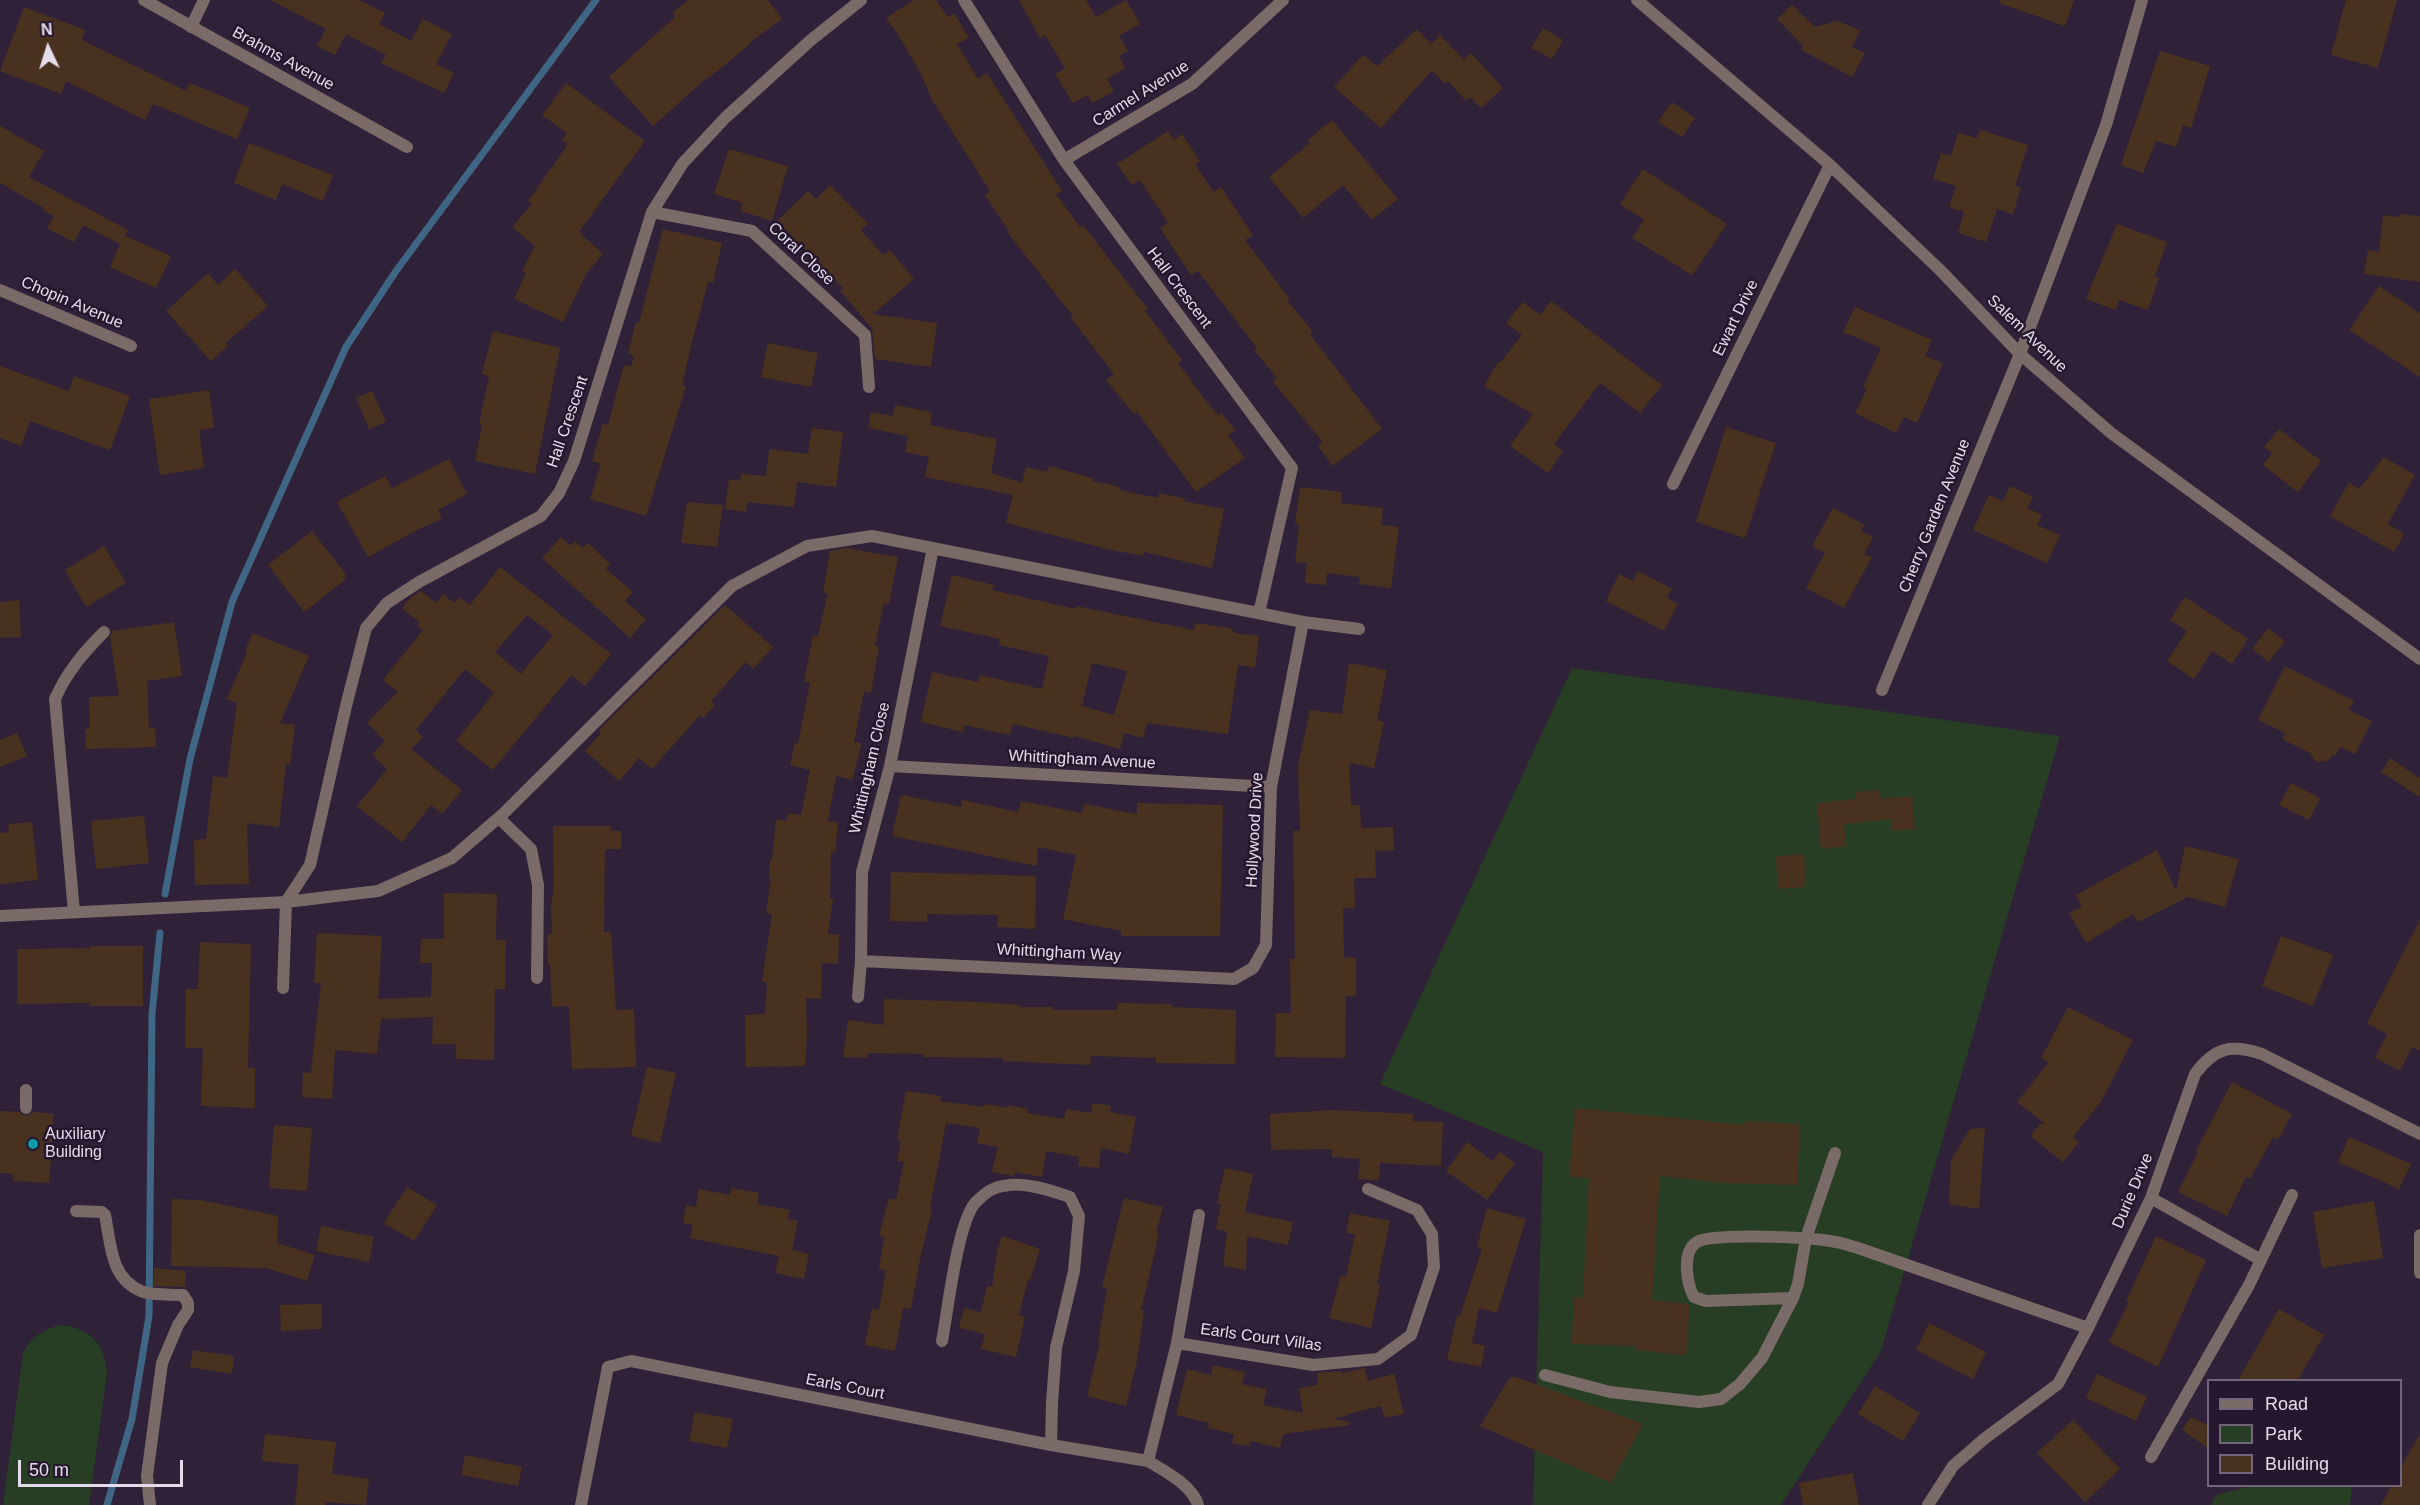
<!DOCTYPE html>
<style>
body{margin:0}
#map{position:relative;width:2420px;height:1505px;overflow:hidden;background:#2f2138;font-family:Arial,sans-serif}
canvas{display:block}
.legend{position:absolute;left:2207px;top:1379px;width:195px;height:108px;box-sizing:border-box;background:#25182e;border:2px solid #72667a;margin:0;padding:8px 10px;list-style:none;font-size:18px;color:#e5dceb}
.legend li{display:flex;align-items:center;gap:12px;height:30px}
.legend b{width:30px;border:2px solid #72667a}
.north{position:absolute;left:18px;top:18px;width:60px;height:60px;-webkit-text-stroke:4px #25182e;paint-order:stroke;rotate:356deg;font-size:16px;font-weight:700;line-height:24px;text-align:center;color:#e5dceb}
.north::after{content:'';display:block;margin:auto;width:21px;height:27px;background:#e5dceb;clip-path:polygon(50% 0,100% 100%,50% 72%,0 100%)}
.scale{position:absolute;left:18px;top:1460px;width:165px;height:27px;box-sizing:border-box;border:3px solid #e5dceb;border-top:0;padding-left:8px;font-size:18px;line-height:21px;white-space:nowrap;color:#e5dceb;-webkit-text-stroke:4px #25182e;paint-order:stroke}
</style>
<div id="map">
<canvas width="2420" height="1505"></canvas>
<ul class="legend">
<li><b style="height:8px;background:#7a6a68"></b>Road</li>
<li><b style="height:16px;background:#283e24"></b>Park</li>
<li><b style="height:16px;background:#493120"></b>Building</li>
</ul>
<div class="north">N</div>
<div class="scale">50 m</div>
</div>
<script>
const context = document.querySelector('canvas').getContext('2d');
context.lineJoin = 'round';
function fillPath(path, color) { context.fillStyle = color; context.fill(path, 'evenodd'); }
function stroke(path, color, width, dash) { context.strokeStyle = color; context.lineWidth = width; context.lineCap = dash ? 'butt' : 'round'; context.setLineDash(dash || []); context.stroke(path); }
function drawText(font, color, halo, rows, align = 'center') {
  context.font = font + ' Arial,sans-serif'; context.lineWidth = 5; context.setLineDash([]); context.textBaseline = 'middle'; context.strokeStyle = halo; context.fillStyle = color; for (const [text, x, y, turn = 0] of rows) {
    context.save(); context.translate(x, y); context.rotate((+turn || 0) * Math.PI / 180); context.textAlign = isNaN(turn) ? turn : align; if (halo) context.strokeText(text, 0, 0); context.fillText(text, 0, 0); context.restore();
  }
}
fillPath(new Path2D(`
 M1572,668L2060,736L1881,1351L1781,1505H1533L1543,1152L1380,1084Z
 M61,1325C90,1328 105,1344 107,1373L89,1505H3L23,1353C32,1337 43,1329 61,1325Z
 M2251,1486H2352L2350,1505H2211L2216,1495Z`), '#283e24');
stroke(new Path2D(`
 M165,894L190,759L232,602L346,347L396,271L596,0
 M107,1505L132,1419L149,1316L152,1014L160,933`), '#3f6785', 7);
fillPath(new Path2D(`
 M270,0H359L385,13L379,24L411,41L423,19L452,34L436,64L454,73L444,93L381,63L386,55L346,34L335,55L317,46L326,29Z
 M688,0H768L782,19L748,44L749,45L710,77L709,76L653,126L609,77L675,17L672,13Z
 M914,0H936L948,17L954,13L969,38L957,44L978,79L987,73L1062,191L1056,194L1080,227L1083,225L1148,309L1145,311L1182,360L1178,363L1207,402L1219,416L1222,413L1235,430L1228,435L1245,458L1196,492L1137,412L1134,414L1106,380L1114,374L1071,318L1073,316L1008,233L1009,231L985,195L990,191L931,98L921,74L899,36L886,18Z
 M1019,0H1086L1096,17L1126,0L1140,24L1119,36L1128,51L1119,56L1125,68L1107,79L1114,91L1092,103L1088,95L1073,103L1055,74L1065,68L1045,35L1040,38Z
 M2000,0H2074L2065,26L1999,3Z
 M2346,0H2397L2378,68L2331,55Z
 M1792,5L1815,27L1837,21L1860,30L1852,47L1865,53L1852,77L1801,50L1803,46L1777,19Z
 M24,7L85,30L82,40L186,91L190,83L250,108L237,139L153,104L145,120L66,81L61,94L0,71Z
 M1543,28L1563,40L1552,59L1531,48Z
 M1417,29L1431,44L1440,35L1464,60L1471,53L1503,88L1481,108L1470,97L1466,101L1448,81L1445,84L1432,70L1381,128L1334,87L1363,55L1377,66Z
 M2160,51L2210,66L2191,128L2183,125L2176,147L2156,141L2143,173L2121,165Z
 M566,83L645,141L579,232L603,254L586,274L563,322L514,299L526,273L522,271L535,246L512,227L532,204L528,201L568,144L562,140L567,133L542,115Z
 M1672,102L1695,118L1682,137L1658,122Z
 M1332,120L1398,199L1372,220L1343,185L1303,218L1269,177L1310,143L1308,140Z
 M0,126L44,151L29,177L128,230L125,236L171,256L156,288L110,267L120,244L83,225L74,242L47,228L54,216L43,210L44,208L0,183Z
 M1980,130L2028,145L2015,186L2021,188L2013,214L1997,209L1986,242L1958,233L1964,212L1949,207L1956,186L1933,179L1941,153L1951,156L1958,133L1977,138Z
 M1168,131L1174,140L1182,134L1200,161L1195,165L1214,192L1221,187L1253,235L1245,240L1289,298L1287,300L1313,332L1310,334L1382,429L1333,466L1318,446L1323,442L1273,382L1277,378L1254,350L1257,348L1198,271L1191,275L1160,228L1168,223L1140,180L1132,185L1117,164Z
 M249,143L333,175L323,201L282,184L276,200L234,183Z
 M729,149L788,166L772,221L740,211L743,203L714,194Z
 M1643,169L1727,224L1692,275L1632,238L1644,220L1620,204Z
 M830,185L868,224L861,230L883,255L890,250L914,279L873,314L937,323L931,367L875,359L872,328L840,291L843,288L777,221L808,191L816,199Z
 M2400,214L2420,216V282L2364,274L2368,250L2379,252L2383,215L2399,217Z
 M2117,224L2167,242L2155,276L2159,278L2148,310L2119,300L2116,310L2086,299Z
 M663,229L722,243L713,283L708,282L691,346L682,385L686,386L646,516L590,499L601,464L592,461L603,423L608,425L624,365L631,367L634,357L628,353L636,322L639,323Z
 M235,269L268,306L226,343L228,346L211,361L166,311L208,273L218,285Z
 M2379,286L2420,313V377L2349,330Z
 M1551,301L1662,385L1640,413L1600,383L1554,444L1563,451L1548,473L1510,446L1533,414L1484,386L1498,362L1500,363L1522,335L1506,323L1523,302L1540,315Z
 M1855,307L1932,340L1925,356L1943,363L1917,423L1904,417L1896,433L1855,413L1867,389L1863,387L1881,348L1843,332Z
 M493,331L560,348L535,474L475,461L482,425L479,424L489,376L482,374Z
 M768,343L818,353L811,387L761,377Z
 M0,366L69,391L74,376L130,396L110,450L30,421L21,446L0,438Z
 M209,390L214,428L199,430L204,468L160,475L149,399Z
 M372,391L386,422L369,429L356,398Z
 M895,405L932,412L930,425L997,439L991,473L1022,483L1026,467L1047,472L1049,466L1093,478L1092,481L1120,487L1119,490L1158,498L1159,493L1187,499L1183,501L1224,509L1212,568L1144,552L1143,556L1111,550L1006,523L1013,495L925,477L929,457L905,452L908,436L868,428L871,412L893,416Z
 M1726,427L1776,443L1745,538L1696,522Z
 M812,428L843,432L836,487L797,482L794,507L747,502L746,512L725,509L729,479L740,481L741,474L766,476L769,449L808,454Z
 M2279,429L2321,461L2298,492L2263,465L2272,453L2264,447Z
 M2384,457L2415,475L2388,524L2404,534L2394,552L2330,516L2349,482L2359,489Z
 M449,459L467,494L438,510L442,519L421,528L368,557L337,502L385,476L392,488Z
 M2010,486L2033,497L2027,508L2042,515L2037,525L2060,535L2047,563L1973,530L1989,495L2003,501Z
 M1300,487L1342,492L1341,503L1383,508L1381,525L1399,527L1391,588L1359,584L1360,577L1327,573L1326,585L1305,583L1307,563L1295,562L1299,525L1295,524Z
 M687,502L723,505L717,547L681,543Z
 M1833,508L1865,525L1861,531L1873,537L1864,554L1872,557L1844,608L1806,588L1825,553L1812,546Z
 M312,531L345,573V580L304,612L268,565Z
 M561,537L571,546L575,541L583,548L588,543L610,564L606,569L633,592L625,601L646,619L630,638L542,558Z
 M104,546L126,583L86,607L65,570Z
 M846,548L898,557L889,604L884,603L875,646L879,647L871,693L864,692L854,742L862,743L852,780L836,776L828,821L838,822L835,852L831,851L830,898L833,899L828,934H839L838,964L822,963L821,999L806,998L807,1036L805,1066L746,1067L745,1015L765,1014L767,983L762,982L772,914L766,913L771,878H769L770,860H772L776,819L787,821L788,813L801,815L810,770L790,765L795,743L798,744L810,683L804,682L813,635L818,636L828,593H823L830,551Z
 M500,567L611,654L585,686L571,675L493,770L456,741L494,693L465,669L416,730L423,737L411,749L462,790L442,814L431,805L402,842L357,806L387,769L372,754L385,741L367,723L398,692L383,680L423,630L417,625L420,623L402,608L411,597L421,591L436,603L443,594L454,603L460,597L470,605ZM527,615L553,635L521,674L495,652Z
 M1638,571L1672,589L1667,598L1678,604L1664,631L1606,601L1619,574L1633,581Z
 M952,575L994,585L992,590L1076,609V606L1194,630L1195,623L1230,628L1235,633L1259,636L1255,668L1238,665L1228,734L1147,723L1143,738L1124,733L1120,749L1075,736L1074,738L1013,724L1010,735L964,725L963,732L921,722L932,672L978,682L980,675L1042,689L1049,656L999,645L1000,639L940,626ZM1092,663L1127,671L1114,715L1082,706Z
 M2185,597L2248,639L2232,664L2212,651L2194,679L2167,661L2187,631L2170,620Z
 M19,600L21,637L0,638V602Z
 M725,605L773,647L753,669L746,662L711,701L715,705L703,718L700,715L652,769L639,758L619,781L585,751L601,733L599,730Z
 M174,622L182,676L147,681L149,729L155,728L156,747L86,749L85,729H90L89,697L119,696L110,637L112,631Z
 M2268,628L2285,641L2269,662L2252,649Z
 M253,633L309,656L280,723L295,725L290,765L286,764L279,827L247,823L249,884L195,885L194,840L206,839L213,776L227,778L237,703L227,699L247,652L245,651Z
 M1349,663L1387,670L1377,720L1384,722L1374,768L1349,763L1351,805H1360L1361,828L1393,827L1394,850L1375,851L1376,878H1354L1355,908H1343L1344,958L1356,957V996H1346L1345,1058L1275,1057L1276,1013H1291L1290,959H1295L1293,831H1300L1298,766L1310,710L1342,714Z
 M2285,666L2354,701L2349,710L2372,721L2355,754L2340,747L2335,756L2333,755L2327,761L2316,762L2310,753L2282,739L2285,733L2258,720Z
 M17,733L27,756L0,767V740Z
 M2390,758L2420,778V797L2381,772Z
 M2291,783L2320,798L2309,820L2279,805Z
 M1880,790L1881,799L1912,796L1915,829L1892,831L1891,819L1844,824L1846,846L1821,849L1817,803L1856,799L1855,792Z
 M901,795L961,807L962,800L1018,812L1021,801L1082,813L1084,804L1137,814V803L1223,805L1220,936H1121V931L1063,919L1076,855L1037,847V866L892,836Z
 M144,816L149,863L96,869L91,821Z
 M32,822L38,880L0,884V833L9,832L8,824Z
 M553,826H611V831H621V849H605L604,932H611L616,1010L634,1009L636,1067L572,1069L569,1006L552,1007L550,964H548L547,934H552L551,904L554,890Z
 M2185,846L2239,859L2225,907L2188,897L2138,922L2133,914L2086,943L2069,913L2082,907L2076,895L2157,850L2176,891Z
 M1804,854L1806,887L1778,889L1776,856Z
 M891,872L1036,876L1035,929L997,927L998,915L927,914V922L890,921Z
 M444,893L497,894L496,940H506L505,989H495L494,1060L456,1059V1044H432L433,1017L381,1019L377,1054L335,1050L332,1099L302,1097L303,1072L311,1073L321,983H314L317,933L382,936L378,999L431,997L432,963H420L421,939H444Z
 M2420,920V1051L2412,1047L2400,1071L2375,1058L2387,1034L2367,1023Z
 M2281,936L2333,955L2313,1006L2262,986Z
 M200,942L251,944L248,1068H255V1108L201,1106L203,1048H185L186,989H198Z
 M90,946H143V1006H89V1003L17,1004V949L90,948Z
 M884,999L980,1002L1019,1005V1007H1053V1010H1118V1003L1172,1004V1007L1236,1010L1235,1064L1156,1063V1058L1091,1056L1090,1065L1003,1061V1058L923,1057V1054L868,1053L867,1058L843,1057L848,1020L884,1025Z
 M2068,1007L2133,1040L2102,1100L2073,1137L2079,1142L2063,1162L2030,1136L2040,1124H2045L2017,1102L2049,1062L2041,1058Z
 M647,1067L676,1073L660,1143L631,1136Z
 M2232,1082L2292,1114L2278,1140L2273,1137L2250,1179L2246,1177L2227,1216L2178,1192L2198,1152L2196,1151Z
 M906,1091L941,1096L940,1101L984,1107L985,1104L1007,1108L1008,1105L1028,1109L1027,1113L1064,1119L1066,1109L1091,1113L1093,1103L1111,1106L1110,1112L1136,1117L1129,1154L1101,1148L1099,1168L1078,1166L1079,1157L1046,1151L1042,1177L1015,1172L1014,1176L992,1172L998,1147L977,1143L980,1128L946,1123L930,1208L932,1209L920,1259L911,1309L903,1308L895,1351L865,1345L872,1308L879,1310L886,1270L879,1269L884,1237L879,1235L889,1198L896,1200L904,1162L897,1161L901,1141L897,1140Z
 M1575,1108L1746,1125V1121L1800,1124L1797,1185L1725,1183L1660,1176L1652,1300L1690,1304L1686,1355L1635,1350L1636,1346L1572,1344L1574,1297H1583L1589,1178L1569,1177Z
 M1334,1110L1413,1114V1121L1443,1122L1441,1166L1380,1163L1379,1180L1358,1179L1360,1159L1332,1157V1149L1271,1150L1270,1114Z
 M0,1111L19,1112L25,1116L33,1112L54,1114L49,1183L13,1181V1174L0,1173Z
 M274,1125L312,1128L307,1191L269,1188Z
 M1985,1128L1979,1209L1949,1204L1951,1160L1970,1129Z
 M2349,1137L2411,1164L2399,1189L2338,1162Z
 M1467,1142L1492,1161L1500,1152L1515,1163L1487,1200L1446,1171Z
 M1225,1168L1253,1174L1245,1212L1293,1222L1288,1245L1247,1236L1246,1270L1223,1266L1227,1232L1216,1229L1221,1204H1217Z
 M407,1187L437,1205L414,1241L384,1223Z
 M732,1188L759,1193L757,1204L790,1210L788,1219L798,1221L792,1250L809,1254L804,1279L775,1273L779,1256L690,1238L693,1225L683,1223L686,1205L696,1207L699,1189L730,1195Z
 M1124,1198L1163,1207L1156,1233L1159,1234L1141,1310H1144L1137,1361L1126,1406L1087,1396L1100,1342H1098L1107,1288L1102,1287Z
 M172,1199L200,1200L278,1216L277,1243L315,1255L307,1281L266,1268L171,1266Z
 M2374,1201L2383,1258L2322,1268L2313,1212Z
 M1487,1208L1526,1219L1497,1313L1479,1308L1472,1343L1485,1346L1481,1367L1447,1360L1457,1315L1460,1316L1482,1249L1477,1247Z
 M1350,1213L1390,1221L1377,1284L1380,1285L1371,1328L1329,1318L1341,1276L1346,1277L1355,1234L1346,1233Z
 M321,1226L374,1237L369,1262L316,1251Z
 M1002,1236L1040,1249L1030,1280L1028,1279L1019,1315L1025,1317L1016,1357L981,1349L985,1334L959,1328L964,1308L981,1312L987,1286L992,1287L997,1252Z
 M2156,1236L2206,1260L2158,1367L2109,1342L2129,1302L2126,1301Z
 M154,1268L186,1271L185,1287L153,1286Z
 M322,1304V1329L281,1331L280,1305Z
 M2279,1309L2324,1335L2298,1380H2238Z
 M1929,1323L1986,1352L1973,1379L1916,1350Z
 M193,1350L234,1356L232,1374L190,1367Z
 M1213,1365L1245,1372L1242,1384L1267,1389L1263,1405L1303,1413L1299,1388L1318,1385L1317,1373L1342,1371V1373L1365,1368L1368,1381L1394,1374L1404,1414L1385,1418L1381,1406L1347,1414L1348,1416L1336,1417V1419L1350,1422V1425L1283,1434L1280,1448L1250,1441L1249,1446L1232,1443L1234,1434L1208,1428L1209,1423L1176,1415L1187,1369L1211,1375Z
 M2097,1374L2147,1397L2136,1421L2086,1398Z
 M1510,1377H1516L1643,1424L1611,1483L1480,1426Z
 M1875,1386L1920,1413L1903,1441L1858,1414Z
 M695,1412L733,1419L727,1448L689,1441Z
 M2191,1417L2208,1425V1448L2182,1430Z
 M2073,1420L2120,1469L2085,1502L2037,1453Z
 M265,1434L336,1442L332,1474L369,1479L366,1505L326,1502L325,1505H295L299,1465L262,1461Z
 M2420,1434V1505H2381L2392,1485H2400V1469Z
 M465,1455L522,1467L518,1486L461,1475Z
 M1853,1473L1859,1505H1803L1799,1483Z`), '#493120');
stroke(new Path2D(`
 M26,1090V1108
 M76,1211L102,1212L105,1215C111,1244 110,1278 141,1291C152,1296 171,1294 183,1295L188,1303V1310L178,1325L162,1363L147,1476L150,1505
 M942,1341C948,1310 957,1225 975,1203C979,1199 988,1191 993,1189C1017,1179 1047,1189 1070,1197L1079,1216L1074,1271L1056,1348L1052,1403L1051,1445`), '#7a6a68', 12);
stroke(new Path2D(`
 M144,0L407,147
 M964,0L1064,160L1292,468L1259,613
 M1637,0L1830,165L1941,271L2020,354L2111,433L2420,659
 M191,27L204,0
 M1064,160L1192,84L1283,0
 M652,212L752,231L865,335L869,387
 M0,290L131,346
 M1673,484L1830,165
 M1882,690L2020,354L2106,125L2142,0
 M890,766L1271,787
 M499,818L531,849L538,885L537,978
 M74,912L55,699C67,672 83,653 104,632
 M0,916L286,902L378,891L452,858L503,814L732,586L807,546L872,536L1303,622L1359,629
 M861,961L1234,979L1253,968L1266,945L1271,787L1303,622
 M283,988L286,902L310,865L346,706L366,628L387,603L419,582L541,516L559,493L574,461L652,212L683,163L725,118L811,40L861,0
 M858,997L861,961L862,872L890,766L933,548
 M2151,1198L2261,1260
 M2420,1235V1273
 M1793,1298L1706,1301L1694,1297C1687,1284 1681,1252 1697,1242C1712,1233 1808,1237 1830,1241C1840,1242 1851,1246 1861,1249L2088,1328
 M1177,1343L1313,1365L1378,1359L1411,1335L1434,1267L1432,1234L1417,1210L1368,1189
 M1545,1375L1610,1392L1699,1402L1721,1399L1740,1384L1762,1358L1793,1298L1798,1284L1806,1238L1835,1153
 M2151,1457L2249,1285L2292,1195
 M1148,1461L1177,1343L1199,1215
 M581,1505L608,1367L631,1361L1051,1445L1148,1461C1165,1471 1193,1486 1198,1505
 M1928,1505L1953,1466L1984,1439L2058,1384L2088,1328L2151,1198L2195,1074C2215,1047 2231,1044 2262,1054L2420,1134`), '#7a6a68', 12);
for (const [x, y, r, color] of [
 [33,1144,6,"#0f9aa8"]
]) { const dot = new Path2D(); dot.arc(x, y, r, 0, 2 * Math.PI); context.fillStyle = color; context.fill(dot); stroke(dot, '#25182e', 2); }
drawText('16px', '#e5dceb', '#25182e', [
 ["Brahms Avenue",283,59,29],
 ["Carmel Avenue",1141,94,-32],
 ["Coral Close",801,254,43],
 ["Hall Crescent",1179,288,53],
 ["Chopin Avenue",72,303,23],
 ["Ewart Drive",1736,318,-64],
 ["Salem Avenue",2027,334,44],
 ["Hall Crescent",568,422,-71],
 ["Cherry Garden Avenue",1935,516,-68],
 ["Whittingham Avenue",1082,760,3],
 ["Whittingham Close",870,768,-77],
 ["Hollywood Drive",1255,830,-87],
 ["Whittingham Way",1059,953,3],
 ["Durie Drive",2133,1191,-67],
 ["Earls Court Villas",1261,1338,8],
 ["Earls Court",845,1387,11]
]);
drawText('16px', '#e5dceb', '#25182e', [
 ["Auxiliary",45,1135],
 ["Building",45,1153]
], 'left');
</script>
